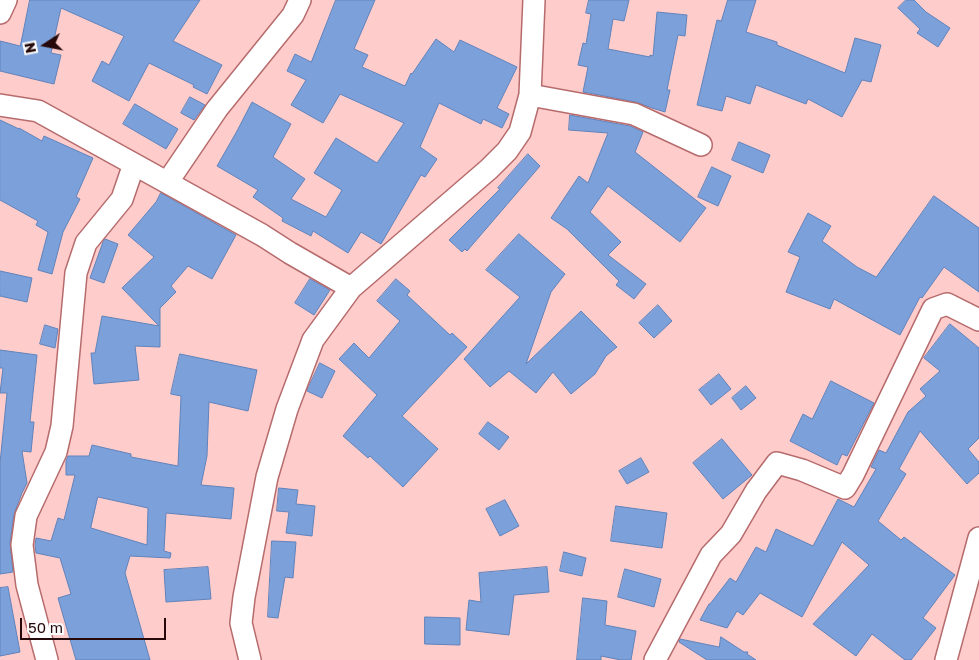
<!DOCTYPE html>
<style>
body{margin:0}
#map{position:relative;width:979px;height:660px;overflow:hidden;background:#fecccb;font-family:"Golos Text",sans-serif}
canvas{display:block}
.north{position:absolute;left:20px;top:20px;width:50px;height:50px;-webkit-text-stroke:4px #fbfbfb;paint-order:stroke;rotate:259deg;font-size:14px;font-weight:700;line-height:20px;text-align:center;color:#25090b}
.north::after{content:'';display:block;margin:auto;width:18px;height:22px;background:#25090b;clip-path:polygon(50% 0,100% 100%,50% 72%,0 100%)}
.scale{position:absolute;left:20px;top:618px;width:146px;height:22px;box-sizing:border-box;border:2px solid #25090b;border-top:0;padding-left:6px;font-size:15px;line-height:18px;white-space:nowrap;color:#25090b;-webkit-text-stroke:4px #fbfbfb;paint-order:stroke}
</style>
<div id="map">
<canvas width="979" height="660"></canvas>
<div class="north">N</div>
<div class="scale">50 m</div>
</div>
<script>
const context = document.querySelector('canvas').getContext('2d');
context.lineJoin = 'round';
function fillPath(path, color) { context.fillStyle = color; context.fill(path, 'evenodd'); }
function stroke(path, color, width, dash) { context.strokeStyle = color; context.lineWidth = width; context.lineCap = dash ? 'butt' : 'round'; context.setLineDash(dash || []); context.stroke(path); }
const building = new Path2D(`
 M30,0H200L173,41L222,65L207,94L193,87L194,85L149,63L129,101L92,81L102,61L109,65L124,36L61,8L51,53L61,55L54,84L0,71V41L20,46Z
 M336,0H375L354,49L368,55L362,67L405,86L411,73L412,74L436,39L454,52L460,40L517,67L497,108L509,114L502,128L483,119L481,124L439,103L420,147L437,159L425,177L421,175L381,244L361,232L348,253L313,231L311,236L282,221L283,218L253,197L258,190L217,166L237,131L252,102L291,124L273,157L305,179L291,199L326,217L342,190L314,173L336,138L377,163L404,123L340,94L323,123L291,105L306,80L287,71L295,54L311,62Z
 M589,0H629L624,21L613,19L608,49L650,57V55L653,56L657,12L687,15L685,36L678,35L667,90H670L665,112L652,108L636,102L583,92L588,67L578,65L583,43L586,44L591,14L586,13Z
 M728,0H756L746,32L777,42V45L845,73L855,38L881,45L871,82L862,80L842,117L808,99L806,104L756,85L750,104L726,96L722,111L697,105L717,20L721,21Z
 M906,0H914L926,12L950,28L938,47L917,33L920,29L898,8Z
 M190,97L205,105L194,120L181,113Z
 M135,104L178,129L166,149L123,124Z
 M570,115L630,126L643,132L635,152L706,208L680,242L608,186L590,212L621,242L608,255L646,284L634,299L616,285L619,281L567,229L551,218L579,176L588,183L608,133L569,130Z
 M0,120L19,129V128L42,141L44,136L93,158L76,197L80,199L63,232L52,274L38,270L48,232L36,225L38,221L0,200Z
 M739,142L770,155L763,173L732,160Z
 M528,154L540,166L467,251L465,249L462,252L449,240L500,189L498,188Z
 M712,167L731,176L718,206L698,197Z
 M161,193L236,235L212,279L188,266L171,286L176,292L160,308V347L135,346L139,380L94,384L91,353H95L102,316L159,326L122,288L154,257L128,235L156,202Z
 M934,196L979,228V292L944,267L922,298L920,297L900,335L834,299L830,309L786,292L800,257L788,252L808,213L831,226L822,241L857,267L876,277Z
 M519,234L565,274L551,292L526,364L581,311L617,347L606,356L595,374L571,394L553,372L536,393L509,371L490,387L464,359L520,297L486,270Z
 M105,239L118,244L104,283L90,278L103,242Z
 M0,271L32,278L27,302L0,296Z
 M310,279L330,290L314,315L295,303Z
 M396,279L410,291L407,295L450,335L452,333L467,347L402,416L438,449L403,487L370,456L368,458L343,436L377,395L339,359L354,343L369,358L400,321L377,301Z
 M658,305L672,321L654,338L639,323Z
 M950,324L979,348V438L968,449L979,462V473L967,484L920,431L899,469L906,474L878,521L901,540L904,537L955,575L923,618L936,628L911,660H905L872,634L856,656L813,624L869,565L842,542L802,617L760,593L743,615L737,611L727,628L700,620L709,604H710L730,578L736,582L756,547L766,552L776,529L813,546L838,499L854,507L876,469L871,467L879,450L886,453L908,412L926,396L920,389L940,371L924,358Z
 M45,325L58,329L55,348L40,344Z
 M0,350L37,355L30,422H34L31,452L22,451L27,483L22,493L14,514L10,543L13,572L0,574V463L7,393H0L3,368H0Z
 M180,354L257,370L248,411L209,402L207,456L201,485L234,488L231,519L166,513L164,551L171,553L170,558L130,556L125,573L150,660H76L58,598L71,594L60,558L36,553L35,545L36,538L51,541L58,518L64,520L75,475H66V461L68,456H89L92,445L131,454V457L178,466L181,396L171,394ZM98,497L148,508L147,545L91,528Z
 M320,363L335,371L322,398L307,391Z
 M719,374L731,389L711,405L699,390Z
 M831,381L874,403L847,456L842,454L837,465L790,441L803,414L812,419Z
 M746,386L756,398L741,410L732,398Z
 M488,422L509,437L499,450L479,434Z
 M722,439L752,475L723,499L693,463Z
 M641,458L649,472L627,484L619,471Z
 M279,488L298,490L296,504L315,506L312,536L286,533L289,512L277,511Z
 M505,500L519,526L500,536L486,509Z
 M616,506L667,513L662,548L611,541Z
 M272,541L296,542L293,578L285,577L278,618L268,617Z
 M564,552L586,558L582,576L560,571Z
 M208,567L211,599L166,602L164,570Z
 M547,567L549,592L514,595L509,635L466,630L469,600L481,602L479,573Z
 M625,569L661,579L654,607L618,597Z
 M8,587L20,652L0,656V588Z
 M583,598L607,601L605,625L636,631L631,660H621L601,656V660H577Z
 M425,617L460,618V645L425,644Z
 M721,637L744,652H748L747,654L756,660H707L679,642L680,639L719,647Z`);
fillPath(building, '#7ca0da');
stroke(building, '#6083bb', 1);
const minor = new Path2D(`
 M0,13L6,0
 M530,95L634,114L701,145
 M0,105L38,111L262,235L290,253L351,288L313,340L287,409L267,477L244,597L241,623L250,660
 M170,184L173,174L217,109L293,15L300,0
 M351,288L489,169L507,151L520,132L530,95L534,0
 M47,660L27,585L22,545L26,516L56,452L62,426L76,273L86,243L122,199L134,164
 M655,660L711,555L731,534L756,491L777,463L802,470L845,488L853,475L933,309L947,304L979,320
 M946,660L979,538`);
stroke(minor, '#b66b6c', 24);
stroke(minor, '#fff', 21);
</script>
